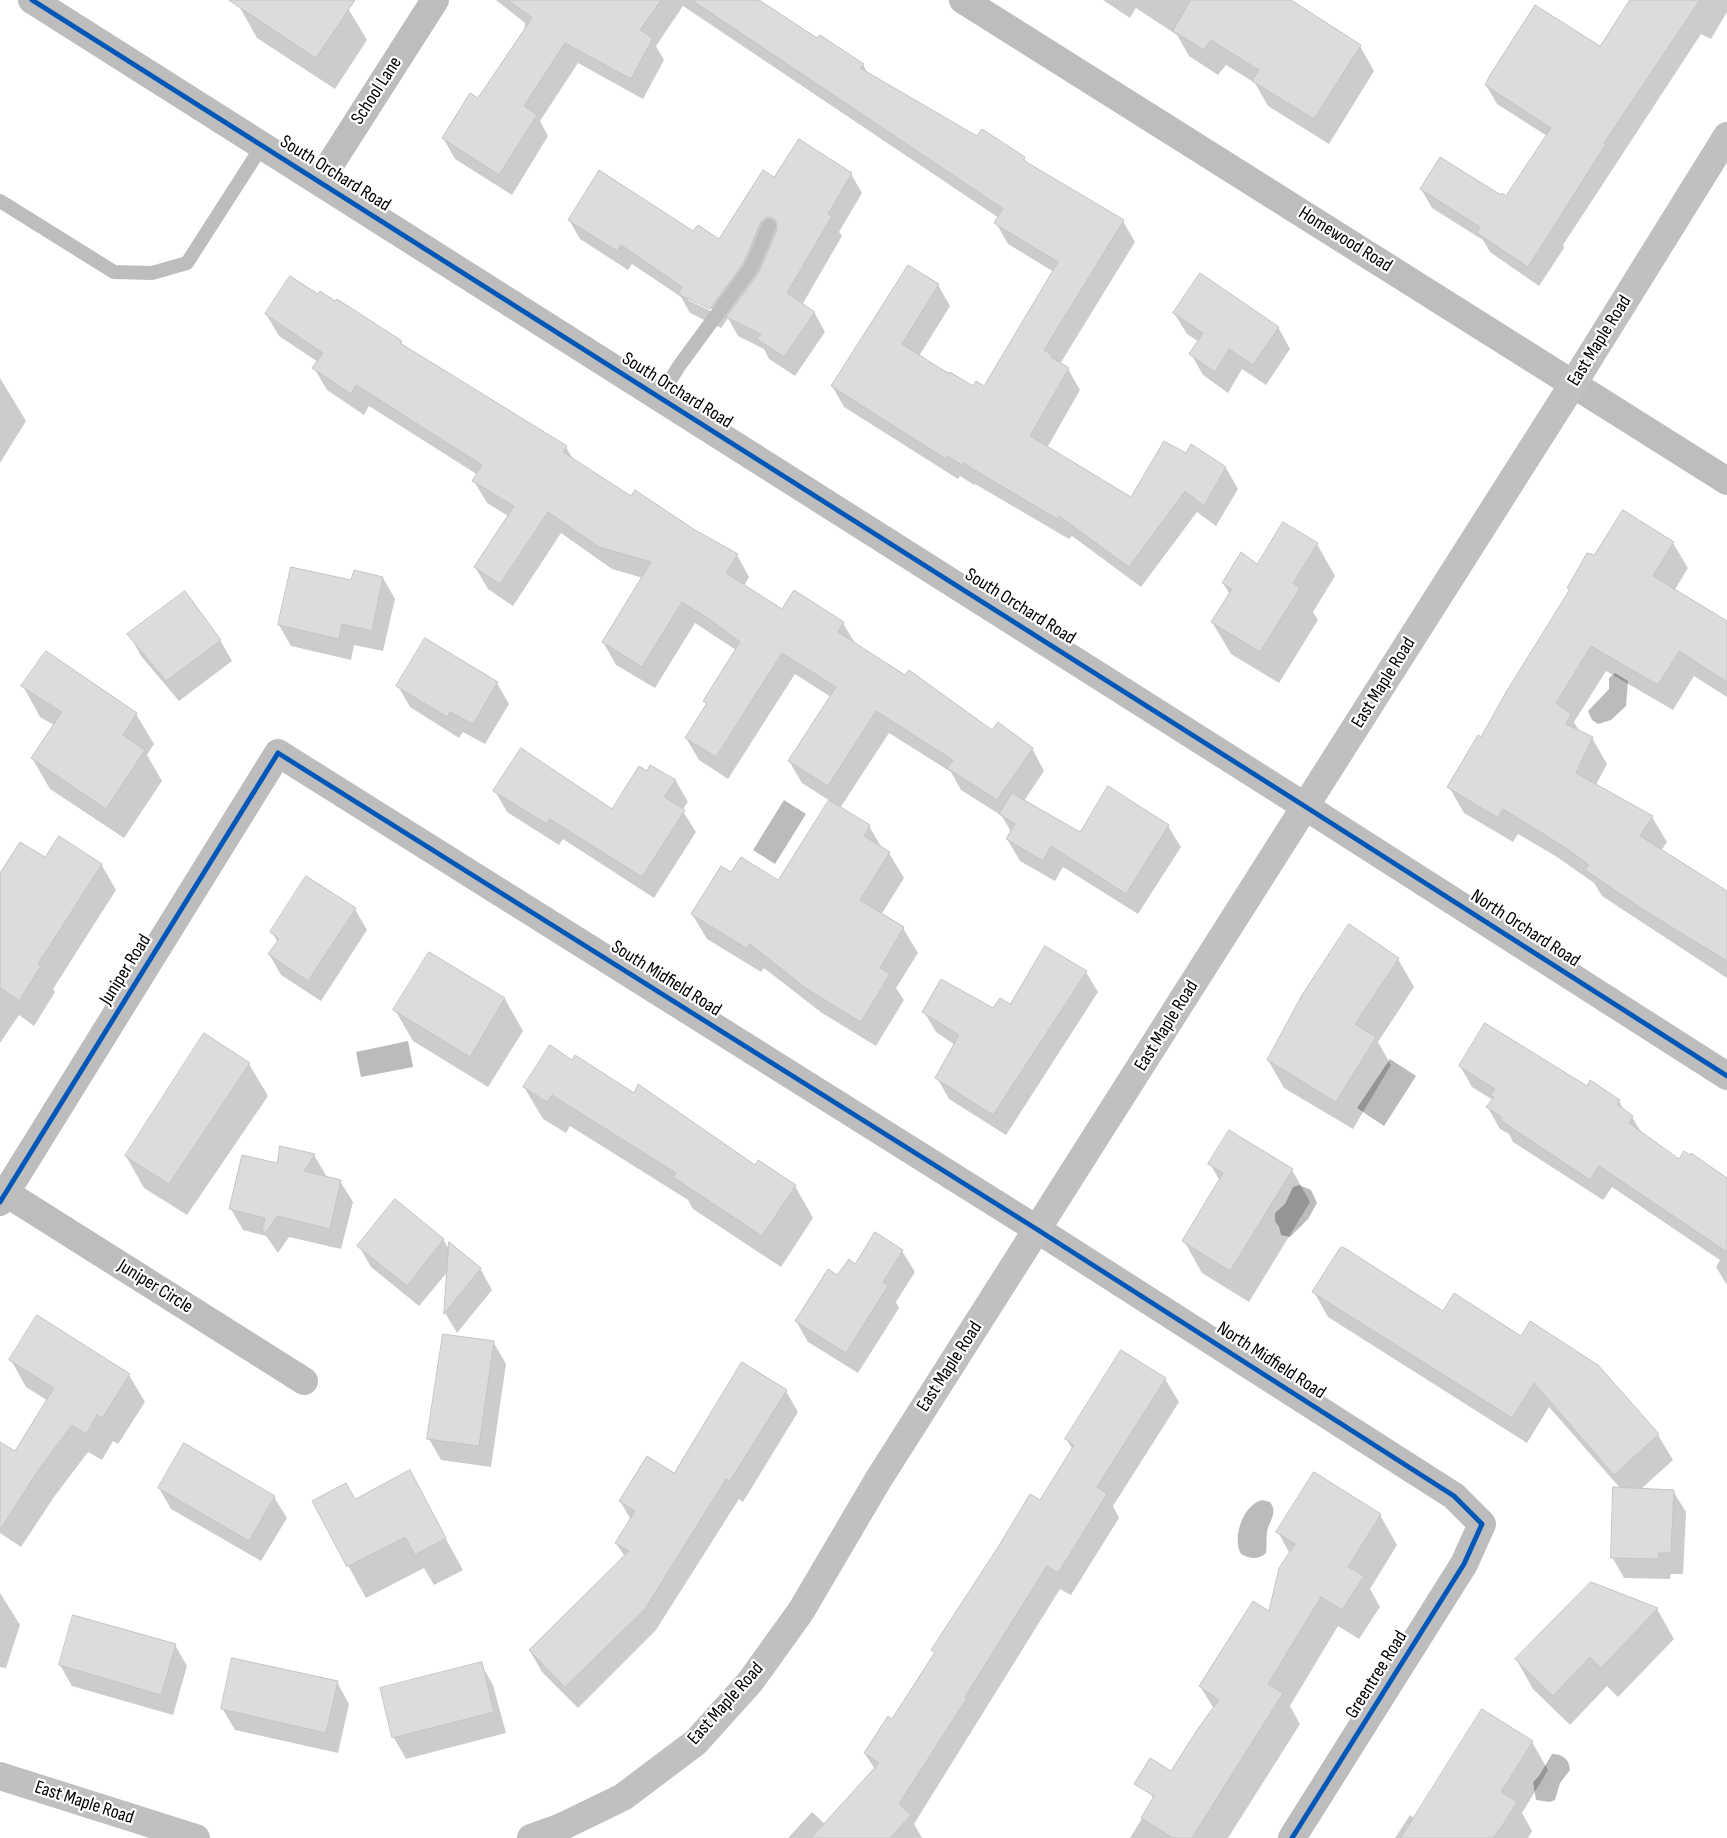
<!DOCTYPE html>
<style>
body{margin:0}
canvas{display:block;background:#fff}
</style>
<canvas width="1727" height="1838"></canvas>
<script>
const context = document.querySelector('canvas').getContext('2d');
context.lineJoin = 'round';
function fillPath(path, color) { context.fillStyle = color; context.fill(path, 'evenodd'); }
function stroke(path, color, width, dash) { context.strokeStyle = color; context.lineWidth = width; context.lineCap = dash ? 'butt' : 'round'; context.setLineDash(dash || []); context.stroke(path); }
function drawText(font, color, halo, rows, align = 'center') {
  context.font = font + ' "Sofia Sans Condensed",sans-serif'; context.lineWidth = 4.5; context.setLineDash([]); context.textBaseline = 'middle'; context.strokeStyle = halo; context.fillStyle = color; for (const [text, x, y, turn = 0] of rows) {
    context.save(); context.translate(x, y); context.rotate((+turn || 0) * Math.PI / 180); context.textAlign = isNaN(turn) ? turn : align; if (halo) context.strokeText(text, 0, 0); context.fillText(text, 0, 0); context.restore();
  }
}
fillPath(new Path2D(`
 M1615,673L1628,681L1626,706L1611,720L1598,724L1592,720L1588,711L1609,689V678Z
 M784,800L806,814L775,864L753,850Z
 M408,1041L413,1067L361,1077L356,1052Z
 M1390,1059L1416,1076L1384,1126L1357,1108Z
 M1299,1185L1311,1190L1317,1203L1308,1219L1290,1237L1281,1235L1279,1227L1275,1221V1213L1285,1204L1293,1187Z
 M1262,1500L1270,1502C1278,1513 1270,1519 1267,1532C1266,1539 1267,1546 1266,1553C1258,1560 1251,1559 1241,1554C1232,1537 1243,1505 1262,1500Z
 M1552,1754C1563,1754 1569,1759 1570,1770L1560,1783L1555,1800L1550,1802L1536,1800L1533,1782L1539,1776Z`), '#bbb');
fillPath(new Path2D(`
 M243,0H343L367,40L335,89L257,38L239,6Z
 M496,0H759L818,39L863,64L868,75L978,138L1024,158L1028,165L1123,221L1135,242L1060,364L1068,369L1080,390L1047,448L1132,499L1186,455L1226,468L1238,489L1216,526L1197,512L1141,587L1072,536L1069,539L975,484L974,485L960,476L958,479L844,407L832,386L938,285L950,306L919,356L974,387L985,388L1054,272L1008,244L996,223L999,218L683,6L656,46L664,60L643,99L578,63L540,121L548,136L512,195L455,159L443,138L478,100L524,33L525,23Z
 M1103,0H1289L1360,46L1374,71L1329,144L1268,106L1255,83L1226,65L1218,75L1189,56L1177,35L1136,8L1130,18Z
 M1631,0H1727V12L1711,39L1701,34L1563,245L1564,248L1539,286L1490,252L1483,240L1432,208L1421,189L1506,197L1547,136L1497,104L1486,85L1601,48Z
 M851,174L862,193L839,232L842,236L802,305L814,312L825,332L795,376L769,359L764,349L738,336L728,318L721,328L690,313L681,297L632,264L628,270L580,239L569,220L693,232L719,241L774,179ZM688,297L716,311L715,313L688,300Z
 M319,296L401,342L403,346L566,447L574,461L631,498L737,555L749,577L744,586L783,610L843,623L856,645L993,732L1032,748L1044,771L1024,801L1080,833L1168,826L1181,847L1138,914L1063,867L1055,881L1020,861L1007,839L1011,832L1002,816L961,790L951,772L889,733L840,808L869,826L882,848L889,853L904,878L881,915L903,928L918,953L896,988L904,1000L876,1046L822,1013L764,968L761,972L707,939L692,914L732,874L778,881L830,801L802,783L789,761L831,697L795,674L728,779L699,760L686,738L707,706L704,701L736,650L695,623L655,688L616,665L603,642L643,578L612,569L561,533L513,606L488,589L475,567L508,516L487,503L474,481L478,475L369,406L364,415L327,390L314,368L318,362L279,336L266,314Z
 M1174,313L1278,327L1290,349L1266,385L1242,369L1228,393L1203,375L1191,354L1199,342L1187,334Z
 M0,378L26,421L0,463Z
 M1673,543L1688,568L1674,591L1727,622V697L1694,676L1673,710L1606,671L1574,722L1580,732L1592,738L1607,764L1596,785L1652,817L1667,842L1661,851L1727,894V978L1602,896L1594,883L1557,857L1518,834L1513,842L1464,813L1449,787L1481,739L1570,591L1568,588L1594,557Z
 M1317,544L1335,576L1313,612L1318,620L1279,683L1231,654L1212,622L1230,595L1223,583L1257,566Z
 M383,578L395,599L383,651L354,645L351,660L291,646L279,625L352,582Z
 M129,634L220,640L232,661L179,701L141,656Z
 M46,653L136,714L154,744L147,755L162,781L124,838L50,789L32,758L54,725L40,717L23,686Z
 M497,683L509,704L485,744L463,732L459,738L410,707L398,686Z
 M651,767L676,781L688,802L682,810L696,832L654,898L563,839L559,845L507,812L495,791L613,810Z
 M45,859L101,864L116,890L53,989L55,992L34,1026L19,1015L0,1043V875Z
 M355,909L367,930L321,1001L281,975L269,954L278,943L272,932Z
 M429,954L505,999L523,1031L488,1087L413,1041L395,1010Z
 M1398,959L1414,987L1378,1042L1391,1065L1353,1129L1284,1088L1268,1060Z
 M1086,972L1098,992L1006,1135L949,1099L937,1078L955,1045L936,1032L924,1012L993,1010L1010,1005Z
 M205,1035L249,1064L268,1096L187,1215L144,1188L126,1156Z
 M573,1062L634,1094L756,1167L795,1186L813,1218L781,1267L693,1209L688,1200L570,1126L566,1133L543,1119L524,1087Z
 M1460,1066L1587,1087L1619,1101L1625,1112L1632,1117L1643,1135L1679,1161L1727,1180V1285L1716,1267L1720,1260L1612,1187L1603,1200L1513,1142L1509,1134L1500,1129L1488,1108L1493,1100L1472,1087Z
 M314,1155L327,1177L340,1181L353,1202L341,1249L289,1237L278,1253L266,1236L243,1230L231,1209Z
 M1210,1164L1292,1170L1310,1202L1249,1302L1202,1273L1184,1241L1220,1181Z
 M443,1239L450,1251L480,1268L492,1290L457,1333L445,1313L449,1270L419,1306L371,1267L359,1246Z
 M902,1251L915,1272L896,1302L899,1308L858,1373L808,1342L796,1321L837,1277L856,1266Z
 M1314,1292L1443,1313L1522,1337L1597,1366L1658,1435L1673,1460L1641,1489L1673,1491L1686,1512L1683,1574H1671L1670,1579L1624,1578L1612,1557L1620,1488L1549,1407L1527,1443L1328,1317Z
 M494,1343L506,1364L491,1467L441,1460L429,1439Z
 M11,1360L129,1375L145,1402L120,1441L118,1444L113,1441L102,1460L88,1452L54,1497L21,1547L0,1533V1443L15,1453L48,1401L26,1387Z
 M1165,1379L1179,1402L1113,1506L1119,1518L1071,1595L1060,1589L914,1824L922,1838H788L812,1812L825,1824L875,1769L865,1754L892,1721L935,1654L933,1650L1041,1502L1073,1450L1067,1440Z
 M786,1391L798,1412L743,1502L739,1499L656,1630L578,1708L542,1672L530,1651L625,1557L616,1543L631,1520L620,1501L674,1475Z
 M409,1472L463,1570L434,1585L424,1568L366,1598L313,1502L355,1501Z
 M159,1488L274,1497L287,1518L261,1561L171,1509Z
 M1380,1515L1397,1545L1370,1589L1380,1607L1359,1639L1338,1626L1290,1706L1300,1724L1228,1838H1130L1154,1799L1150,1793L1171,1773L1214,1709L1200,1686L1270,1613L1290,1554L1278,1532Z
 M0,1593L20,1625L6,1668L0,1667Z
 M1657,1609L1674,1639L1618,1697L1607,1686L1570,1725L1533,1689L1516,1659Z
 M175,1645L187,1666L173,1715L72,1686L60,1665Z
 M481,1664L493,1685L506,1733L406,1759L394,1738Z
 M337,1682L349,1704L338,1753L235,1730L222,1708Z
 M1532,1742L1548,1770L1522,1813L1532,1831L1528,1838H1395L1410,1815L1415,1819Z`), '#0003');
const building = new Path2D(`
 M229,0H355L316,58Z
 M508,0H661L640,30L653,38L631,79L565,43L524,106L537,115L499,175L442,138L470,93L478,98L532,18Z
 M692,0H759L817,38L820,35L864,64L860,68L977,136L982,129L1025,157L1023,160L1124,220L1044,350L1052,355L1051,357L1069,368L1030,436L1131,497L1164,441L1186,453L1191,444L1226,467L1204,506L1185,491L1129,567L1059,516L1057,519L963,463L962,465L947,456L946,459L831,386L908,265L939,284L902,344L949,374L950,372L973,386L976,381L984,386L1058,262L994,223L1003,209Z
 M1191,0H1291L1361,45L1314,119L1252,81L1259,70L1211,40L1204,50L1173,31Z
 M1630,0H1700L1604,143L1606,144L1528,267L1477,233L1480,227L1420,189L1440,157L1501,195L1502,193L1506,196L1551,128L1485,85L1490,75L1535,5L1600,46Z
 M799,139L852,173L828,214L832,216L787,293L815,312L784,357L757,339L761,334L726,317L759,272L777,229L776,221L773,218L767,217L761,222L743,264L710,309L678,294L682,287L621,245L617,251L568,220L599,170L693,231L698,225L719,239L763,170L774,177Z
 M1200,273L1279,327L1253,365L1229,349L1215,372L1189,354L1203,333L1173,313Z
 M290,276L318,294L320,291L335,301L337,299L402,341L400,343L567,446L563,452L631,496L635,490L695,530L738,554L726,573L782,609L794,590L844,622L838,632L905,675L909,670L992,730L998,722L1033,748L997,800L947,768L953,760L876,711L828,786L788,761L836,687L782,653L716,757L685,738L707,703L703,701L740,642L712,621L682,602L642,667L602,642L651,562L599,547L548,512L500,584L474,567L514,506L472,481L482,465L356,385L351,394L312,368L323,353L265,314Z
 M1623,510L1674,542L1653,576L1727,621V682L1679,651L1658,685L1591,646L1556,703L1571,714L1566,724L1593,737L1576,773L1653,816L1640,836L1727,891V961L1647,912L1585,870L1589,865L1566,848L1503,809L1498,818L1447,787L1478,735L1481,737L1505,694L1570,589L1567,588L1587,553L1594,555Z
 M1283,522L1318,543L1293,583L1300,588L1260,652L1211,622L1232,589L1222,583L1241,552L1257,564Z
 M291,567L351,580L354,570L383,577L372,631L342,624L339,639L278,625Z
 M185,591L221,640L166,681L127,634Z
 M425,638L498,682L473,724L450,712L447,717L396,686Z
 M46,651L137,713L123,735L145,750L106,809L31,758L62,712L21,686Z
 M521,748L612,809L639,766L647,771L650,765L676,780L664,797L685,810L642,877L550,819L547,824L493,791Z
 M1108,786L1169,825L1126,894L1051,846L1043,861L1006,839L1015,824L999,814L1012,793L1080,832Z
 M829,800L870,825L864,836L890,852L860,900L904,927L880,968L890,974L861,1022L807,989L750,944L746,948L691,914L721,866L731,872L741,857L778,880Z
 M59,836L102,864L38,964L41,966L19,1001L0,987V873L20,842L45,857Z
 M306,876L356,908L308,981L268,954L279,939L270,932Z
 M1349,924L1399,958L1355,1024L1376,1037L1336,1102L1267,1060L1302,995Z
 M1045,946L1087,971L993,1115L935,1078L959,1035L922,1012L941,979L993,1008L1000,998L1010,1004Z
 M429,952L505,998L470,1057L393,1010Z
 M1485,1023L1587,1086L1590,1080L1620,1100L1617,1104L1633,1116L1629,1123L1679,1159L1684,1151L1690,1155L1691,1153L1727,1178V1252L1599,1166L1590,1180L1500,1120L1502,1117L1486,1107L1494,1097L1490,1095L1495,1089L1459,1066Z
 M204,1033L250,1063L169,1184L125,1156Z
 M550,1045L572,1060L575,1055L634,1093L638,1084L755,1165L758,1160L796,1185L762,1236L673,1177L676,1173L552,1095L547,1102L523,1087Z
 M1229,1130L1293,1169L1230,1271L1182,1241L1223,1173L1208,1164Z
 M280,1146L315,1154L304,1171L341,1180L330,1229L277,1216L266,1233L262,1231L265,1218L229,1209L242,1155L277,1163Z
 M395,1199L444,1239L407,1286L357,1246Z
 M875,1232L903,1250L883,1282L888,1286L846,1353L795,1321L828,1269L837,1275L849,1259L855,1264Z
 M449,1242L481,1268L444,1314Z
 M1343,1247L1443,1311L1454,1293L1521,1336L1530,1321L1598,1365L1659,1434L1614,1475L1534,1383L1512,1418L1312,1292L1340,1248Z
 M37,1315L130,1374L105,1414L102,1418L97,1415L86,1434L72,1425L39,1469L0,1530V1442L15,1451L54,1388L9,1360Z
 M443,1334L494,1341L479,1446L427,1439Z
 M1121,1350L1166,1378L1097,1487L1107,1494L1058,1573L1047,1566L965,1697L967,1698L899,1804L911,1815L890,1838H811L879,1763L864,1753L888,1716L892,1719L935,1652L931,1650L1000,1544L1030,1494L1040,1500L1074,1445L1065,1439Z
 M742,1362L787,1390L730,1481L726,1479L645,1609L565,1687L529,1650L629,1551L615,1543L635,1511L619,1501L647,1456L674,1473Z
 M184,1443L275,1496L249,1541L158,1488Z
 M410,1470L446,1538L415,1555L405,1537L347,1567L312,1501L346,1483L355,1499Z
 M1314,1472L1381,1514L1348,1567L1364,1576L1342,1610L1321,1597L1268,1684L1283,1693L1192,1838H1173L1141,1818L1154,1796L1134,1784L1150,1758L1171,1771L1197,1730L1219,1700L1199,1686L1253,1601L1269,1611L1279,1568L1295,1544L1276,1532Z
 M1613,1487L1674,1490L1671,1553H1659L1658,1559L1611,1558Z
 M1591,1582L1658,1608L1601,1668L1590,1657L1553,1696L1515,1659Z
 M73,1615L176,1644L161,1695L59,1665Z
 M232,1658L338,1681L326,1733L221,1709Z
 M482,1662L494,1712L392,1738L380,1688Z
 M1482,1709L1533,1741L1501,1792L1517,1802L1502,1826L1493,1838H1401Z`);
fillPath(building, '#dcdcdc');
stroke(building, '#c4c4c4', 1);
stroke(new Path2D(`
 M0,201L114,272L152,273L187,263L262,146
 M660,397L679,366L751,268L769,226`), '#bdbdbd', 14);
stroke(new Path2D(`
 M32,0L1306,807L1727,1076
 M963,0L1727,481
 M319,182L435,0
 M6,1193L304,1381
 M0,1202L278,753L1038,1230L1454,1496L1482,1524L1464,1564L1292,1838`), '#bdbdbd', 28);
stroke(new Path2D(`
 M0,1776L196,1838
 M531,1838L559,1828L623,1797L696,1742L750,1682L801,1611L878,1480L1573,384L1727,136`), '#c0c0c0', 28);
stroke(new Path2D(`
 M32,0L1306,807L1727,1076
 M0,1202L278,753L1038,1230L1454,1496L1482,1524L1464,1564L1292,1838`), '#0057b8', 5);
drawText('19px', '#000', '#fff', [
 ["School Lane",377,91,-57],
 ["South Orchard Road",335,174,32],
 ["Homewood Road",1345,240,32],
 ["East Maple Road",1600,341,-58],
 ["South Orchard Road",677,391,32],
 ["South Orchard Road",1020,607,32],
 ["East Maple Road",1384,683,-58],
 ["North Orchard Road",1525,929,33],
 ["Juniper Road",126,970,-58],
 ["South Midfield Road",666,979,32],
 ["East Maple Road",1167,1026,-58],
 ["Juniper Circle",155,1287,32],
 ["North Midfield Road",1271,1361,33],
 ["East Maple Road",950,1367,-57],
 ["Greentree Road",1377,1675,-58],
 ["East Maple Road",726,1704,-48],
 ["East Maple Road",84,1803,18]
]);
</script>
